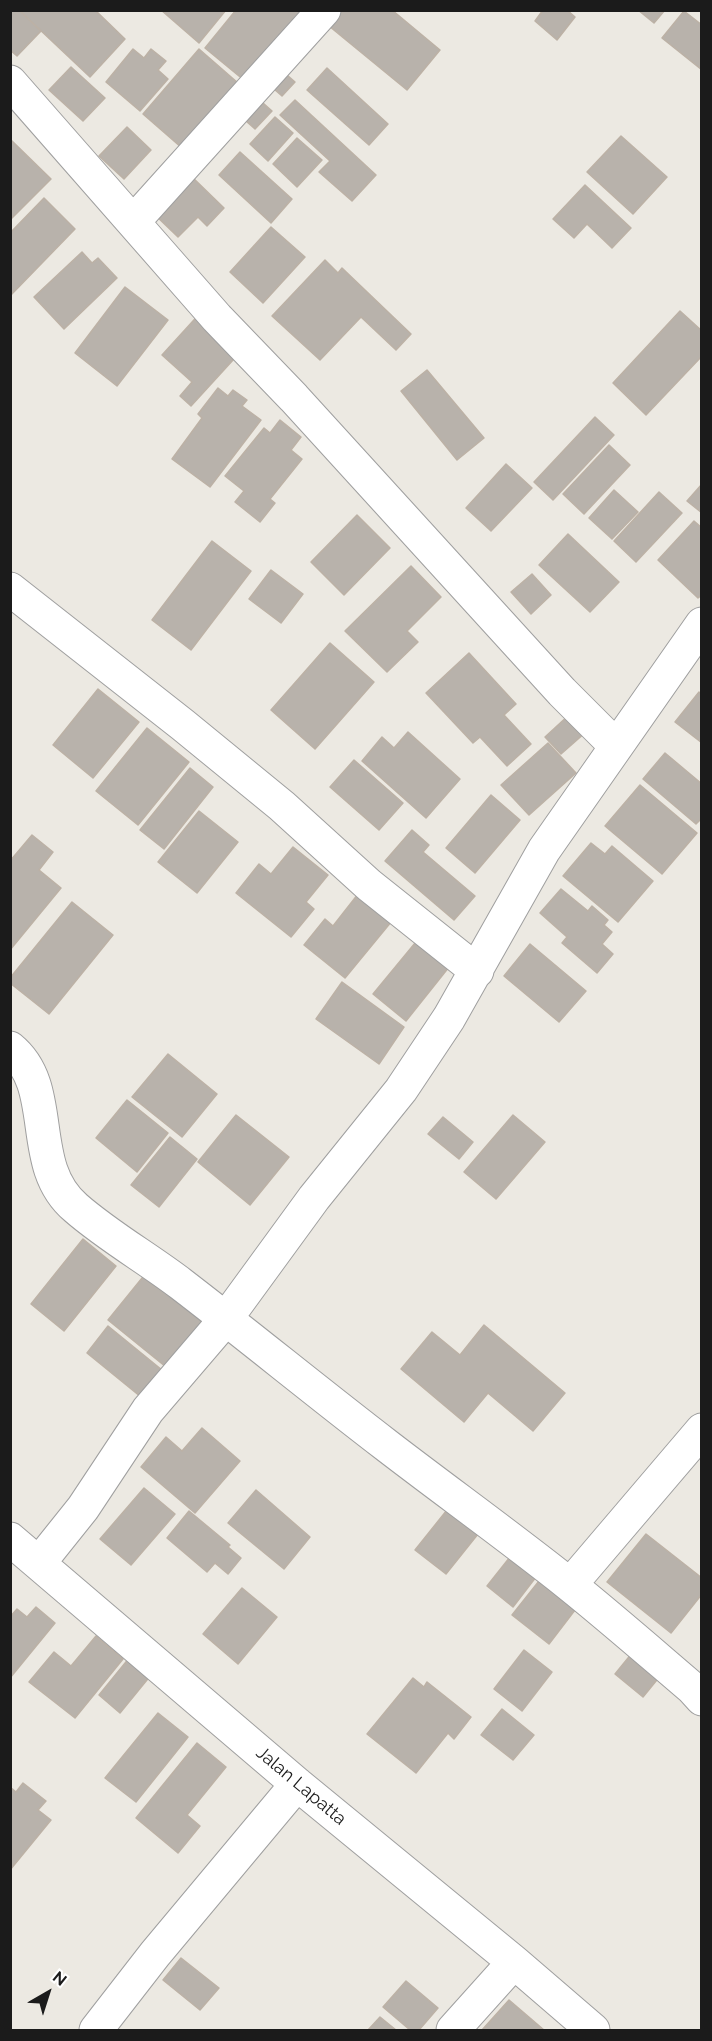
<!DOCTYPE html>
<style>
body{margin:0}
#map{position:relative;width:712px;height:2041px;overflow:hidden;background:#ece9e2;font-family:Raleway,sans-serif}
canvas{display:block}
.frame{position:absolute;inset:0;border:12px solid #1b1b1b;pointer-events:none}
.north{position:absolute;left:18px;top:1963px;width:60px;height:60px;-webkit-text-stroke:4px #fff;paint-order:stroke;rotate:39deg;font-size:16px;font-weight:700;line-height:24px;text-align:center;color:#1b1b1b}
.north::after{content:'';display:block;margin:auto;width:21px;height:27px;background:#1b1b1b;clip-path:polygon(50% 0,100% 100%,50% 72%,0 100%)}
</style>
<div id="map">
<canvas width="712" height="2041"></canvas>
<div class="frame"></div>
<div class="north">N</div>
</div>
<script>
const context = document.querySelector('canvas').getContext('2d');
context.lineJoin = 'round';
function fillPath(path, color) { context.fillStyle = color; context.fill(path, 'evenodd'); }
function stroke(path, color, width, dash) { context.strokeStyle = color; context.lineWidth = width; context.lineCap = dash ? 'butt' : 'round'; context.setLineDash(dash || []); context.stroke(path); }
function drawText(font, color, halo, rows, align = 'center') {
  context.font = font + ' Raleway,sans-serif'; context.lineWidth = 6; context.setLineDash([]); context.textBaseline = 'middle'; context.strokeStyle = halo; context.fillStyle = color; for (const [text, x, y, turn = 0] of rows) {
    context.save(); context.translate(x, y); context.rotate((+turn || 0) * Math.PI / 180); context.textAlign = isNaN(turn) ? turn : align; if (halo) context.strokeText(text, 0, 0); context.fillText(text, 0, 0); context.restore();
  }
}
const building = new Path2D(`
 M10,10H19L41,31L17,56L10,50Z
 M19,10H95L125,39L90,77Z
 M161,10H226L199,43Z
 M236,10H303L245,81L205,48Z
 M342,10H392L440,50L407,90L329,26Z
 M543,10H567L575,17L557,40L535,21Z
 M638,10H665L654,23Z
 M684,11L702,25V70L662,38Z
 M133,49L144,58L151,49L166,61L158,70L168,79L140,111L106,82Z
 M199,49L238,83L182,148L143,114Z
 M71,67L105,98L83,121L49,90Z
 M279,68L295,82L282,96L266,82Z
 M327,68L388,124L369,145L307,90Z
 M254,95L272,111L255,129L237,113Z
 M295,100L376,175L352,201L319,172L330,161L280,115Z
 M275,117L293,133L268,161L250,144Z
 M127,127L151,150L124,179L99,156Z
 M621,136L667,177L633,214L587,172Z
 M297,138L322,160L297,187L273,164Z
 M10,139L51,179L10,220Z
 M240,152L292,199L271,223L219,175Z
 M189,174L224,208L207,226L198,217L178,237L152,212Z
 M585,185L631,228L612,248L587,224L574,238L553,219Z
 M44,198L75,229L10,296V233Z
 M271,227L305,257L263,303L230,272Z
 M82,252L92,263L98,258L117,278L64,329L34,297Z
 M325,260L338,273L342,268L411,334L396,350L361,317L320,360L272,316Z
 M125,287L168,320L117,386L75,353Z
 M203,310L244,348L191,406L180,396L192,382L162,355Z
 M680,311L702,331V356L646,415L613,383Z
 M427,370L484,438L457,460L401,391Z
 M218,388L228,396L233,390L247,400L242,406L261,420L210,487L172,459L202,418L198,414Z
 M595,417L614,435L553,500L534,482Z
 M280,420L301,437L291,450L302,459L270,499L275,503L260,522L235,502L244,491L225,476L264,428L270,433Z
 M609,445L630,465L584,514L563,494Z
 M506,464L532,488L491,531L466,508Z
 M702,484V513L687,501Z
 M614,490L638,512L612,539L589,518Z
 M659,492L682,513L636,562L614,541Z
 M357,515L390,548L344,595L311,562Z
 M694,521L702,528V595L698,598L658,560Z
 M568,534L619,582L590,612L539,565Z
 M212,541L251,571L191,650L152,620Z
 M411,566L441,597L407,631L418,642L387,672L345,631Z
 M271,570L303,594L281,623L249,599Z
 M532,574L551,595L531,614L511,592Z
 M330,643L374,682L315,749L271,710Z
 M469,653L516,704L504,715L531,744L507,766L480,737L473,743L426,693Z
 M98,689L139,722L93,778L53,745Z
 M699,692L702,694V743L675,722Z
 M570,714L586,732L561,754L545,737Z
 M147,728L189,762L138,825L96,791Z
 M408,732L460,779L426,818L362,761L382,737L394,748Z
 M548,743L576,773L529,815L501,785Z
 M665,753L702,784V818L696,824L643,779Z
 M354,760L403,803L379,830L330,787Z
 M190,768L213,787L164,849L140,830Z
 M640,785L697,833L662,874L605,826Z
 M491,795L520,820L475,873L446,848Z
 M199,811L238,842L197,893L158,862Z
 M412,830L429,845L423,852L475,896L454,920L385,861Z
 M32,835L53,852L39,870L61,888L10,950V861Z
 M591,843L605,854L612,846L653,881L618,922L563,876Z
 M293,847L328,875L306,902L314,909L291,937L236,893L259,864L271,874Z
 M362,889L396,916L345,978L304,945L325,919L333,926Z
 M561,889L588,911L592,906L608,920L604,925L612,932L602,944L613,954L597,973L562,943L567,937L540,913Z
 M72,902L113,935L49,1014L10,983V978Z
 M425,931L457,957L406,1021L373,994Z
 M530,944L586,991L559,1022L504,976Z
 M342,982L404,1027L379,1064L316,1019Z
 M168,1054L217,1094L182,1137L132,1097Z
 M127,1100L168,1133L137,1172L96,1138Z
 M236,1115L289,1157L250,1205L198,1162Z
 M513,1115L545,1142L496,1199L464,1172Z
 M443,1117L473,1142L459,1159L428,1134Z
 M170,1137L197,1159L159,1207L131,1185Z
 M83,1239L116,1266L64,1331L31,1304Z
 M151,1267L209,1314L166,1367L108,1320Z
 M484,1325L565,1393L533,1431L488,1393L464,1422L401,1369L432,1332L460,1355Z
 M108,1326L162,1370L141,1397L87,1353Z
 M202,1428L240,1461L195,1513L141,1467L166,1437L182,1451Z
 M144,1488L175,1514L131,1565L100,1539Z
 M256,1490L310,1537L284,1569L228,1523Z
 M447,1510L478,1534L446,1574L415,1550Z
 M189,1511L230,1545L228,1547L241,1558L228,1574L215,1563L207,1572L167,1538Z
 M646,1534L702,1578V1594L671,1633L607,1582Z
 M510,1557L536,1577L513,1607L487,1586Z
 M539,1581L575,1610L549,1644L512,1615Z
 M242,1588L277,1617L238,1664L203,1634Z
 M36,1607L55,1623L10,1678V1617L17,1609L27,1617Z
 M96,1636L123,1659L75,1718L29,1682L54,1652L71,1666Z
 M637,1647L665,1670L643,1697L615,1674Z
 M524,1650L552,1672L522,1711L494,1689Z
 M130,1657L151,1675L120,1713L99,1695Z
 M413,1678L424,1687L427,1682L471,1717L454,1739L448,1733L416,1773L367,1734Z
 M502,1709L534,1735L513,1760L481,1735Z
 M158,1713L188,1737L136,1802L105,1778Z
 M197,1743L226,1767L187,1815L200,1826L178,1853L136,1818Z
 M23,1783L46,1801L38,1810L51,1820L10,1870V1787L16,1792Z
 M181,1958L219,1988L200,2010L163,1980Z
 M406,1981L438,2008L419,2030H410L383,2007Z
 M509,2000L544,2030H482Z
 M380,2017L396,2030H368Z`);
fillPath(building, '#b8b2ab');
stroke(building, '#bcb1a5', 1.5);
const minor = new Path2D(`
 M10,82L217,318L294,398L562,692L616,746
 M134,221L324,10
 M10,589L183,725L282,806L369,885L477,971
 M10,1048C59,1088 25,1165 76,1208C108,1236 147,1258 181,1284C250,1337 317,1392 386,1445C447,1492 510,1537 570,1585C611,1618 651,1653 692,1688L702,1699
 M10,1539L297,1784L514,1962L593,2030
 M39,1563L83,1508L148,1410L225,1320L314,1198L401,1090L449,1018L544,850L702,624
 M570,1585L702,1430
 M96,2030L155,1954L297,1784
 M453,2030L514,1962`);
stroke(minor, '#9f9f9f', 35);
stroke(minor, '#fff', 33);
drawText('18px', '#1b1b1b', '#fff', [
 ["Jalan Lapatta",301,1786,40]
]);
</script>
